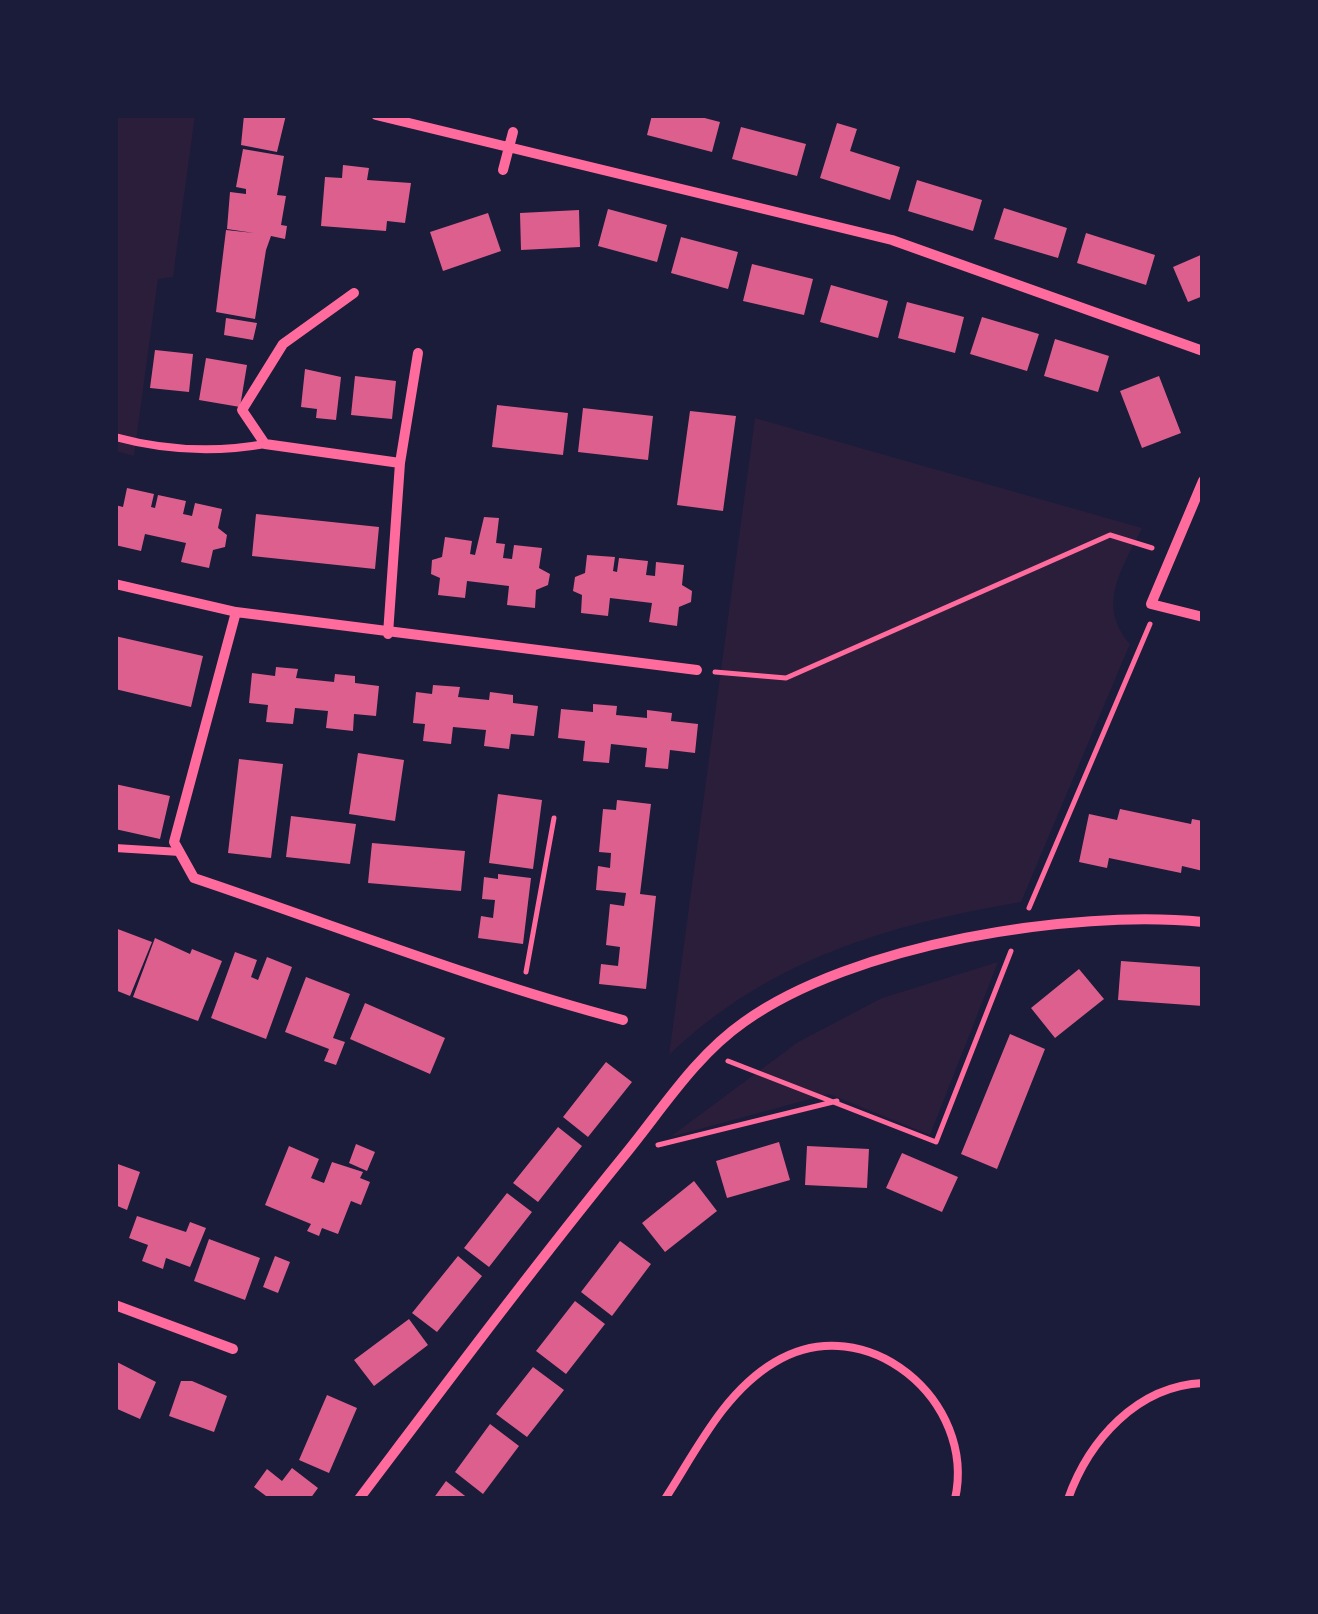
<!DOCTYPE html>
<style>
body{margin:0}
#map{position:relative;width:1318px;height:1614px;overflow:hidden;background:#1b1b3a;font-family:Arial,sans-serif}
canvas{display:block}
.frame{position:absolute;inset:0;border:118px solid #1b1b3a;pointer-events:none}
</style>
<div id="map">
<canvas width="1318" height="1614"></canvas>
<div class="frame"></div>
</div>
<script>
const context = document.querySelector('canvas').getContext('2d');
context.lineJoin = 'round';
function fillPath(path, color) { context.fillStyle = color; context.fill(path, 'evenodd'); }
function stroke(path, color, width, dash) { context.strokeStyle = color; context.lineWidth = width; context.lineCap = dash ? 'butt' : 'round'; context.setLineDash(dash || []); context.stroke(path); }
fillPath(new Path2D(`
 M115,115H195L173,277L158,279L134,456L115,451Z
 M755,418L1142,528C1122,569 1096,605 1130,644L1021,902C887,925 770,959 669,1055Z
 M998,962L930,1135L829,1094L670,1137L798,1042L882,998Z`), '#2a1e3b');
fillPath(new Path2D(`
 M244,115H286L277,152L241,145Z
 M652,115H693L720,122L712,152L647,135Z
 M837,123L857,129L850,151L900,167L890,200L820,178Z
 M741,127L806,144L797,176L732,159Z
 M243,149L284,156L277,195L286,196L281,225L287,226L285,239L271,236L266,250L255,319L216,312L226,230L254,233L227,229L230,192L246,194V189L236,187Z
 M343,165L369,168L367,180L411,183L405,223L387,221L386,231L321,226L325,177L342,178Z
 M917,180L982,200L973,231L908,211Z
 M1004,208L1067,228L1058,258L994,239Z
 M608,209L667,225L657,262L598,246Z
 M579,210L580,247L521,250L520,213Z
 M488,213L501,251L443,271L430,232Z
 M1086,233L1155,255L1146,285L1077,263Z
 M681,237L738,252L728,289L671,273Z
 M1203,254V296L1188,302L1173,267Z
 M752,264L813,279L804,315L743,301Z
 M831,285L888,301L878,338L820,322Z
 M907,302L964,317L955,353L898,338Z
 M982,317L1039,334L1027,371L970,354Z
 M226,318L257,323L253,340L224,335Z
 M1055,339L1109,356L1098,392L1044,376Z
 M155,350L193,354L189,392L150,388Z
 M206,358L247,365L240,407L199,400Z
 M305,369L341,377L336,420L316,418L317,409L301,407Z
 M355,376L396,381L392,419L351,415Z
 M1159,376L1181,433L1142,448L1120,391Z
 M497,405L568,413L563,455L492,447Z
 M583,408L653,416L648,460L578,452Z
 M690,411L736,416L723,511L677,505Z
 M127,488L154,494L151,507L155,508L158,495L186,501L183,514L192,516L195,503L222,509L218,528L227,535L225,547L213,550L209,568L181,562L186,543L145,534L141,551L115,545V505L123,507Z
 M256,514L379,527L375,569L252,556Z
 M484,517L499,518L496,543L505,544L503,558L512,559L514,545L542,548L539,568L550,574L548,585L536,590L535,608L507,605L509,586L467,581L465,598L438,595L440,578L431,574L432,560L442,557L445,537L472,541L470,554L475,555Z
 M587,555L615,557L613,571L617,572L619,558L648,561L646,575L655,576L656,562L684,565L682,585L692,591L691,602L679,607L677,626L649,622L652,603L610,598L608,616L581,613L582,595L573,591L575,577L585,573Z
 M115,636L203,656L191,707L115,689Z
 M276,667L298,669L296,678L334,682L335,674L355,676V683L379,686L376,716L354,714L353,731L326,728L328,711L295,708L293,724L266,722L268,705L249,703L252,673L275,676Z
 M433,685L460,687L458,697L489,700L490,692L513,695V703L538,706L534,736L511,734L509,749L484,746L486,730L453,727L451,744L423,741L425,724L413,723L416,692L432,694Z
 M593,704L617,706L616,715L647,718V710L672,713L671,721L698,724L695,753L670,750L668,769L645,767L647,748L611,744L609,763L583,761L585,741L558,738L561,709L593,712Z
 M358,753L404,760L395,821L349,814Z
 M239,759L283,764L271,858L228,853Z
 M115,784L170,796L160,839L115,829Z
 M498,794L542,800L533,869L489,863Z
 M617,800L651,804L640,894L656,896L646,989L599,984L601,964L618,966L620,947L606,945L610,904L624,906L626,893L596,890L598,866L610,868L611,853L599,852L603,809L616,810Z
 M1120,809L1191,824L1192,819L1203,821V871L1182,866L1181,873L1109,858L1107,868L1079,862L1089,814L1117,820Z
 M291,816L356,824L350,864L286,857Z
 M372,843L465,851L461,891L368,883Z
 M498,874L531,878L523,944L478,938L481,916L493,918L495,900L482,899L484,877L498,879Z
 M115,928L152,942L130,996L115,990Z
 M155,938L190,954L192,949L222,961L198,1021L133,997Z
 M235,952L257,960L251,977L258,980L267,957L292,967L266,1039L211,1018Z
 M1121,961L1203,967V1006L1118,1000Z
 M1079,969L1104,999L1055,1038L1031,1008Z
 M306,977L350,994L333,1038L345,1042L336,1065L324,1061L329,1049L285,1032Z
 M365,1003L445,1038L430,1074L350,1039Z
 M1010,1034L1045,1049L997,1169L961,1154Z
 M606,1062L632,1082L588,1137L563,1117Z
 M558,1127L582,1146L538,1202L513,1183Z
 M779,1142L790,1180L727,1198L716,1161Z
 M356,1144L375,1152L367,1171L349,1163Z
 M289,1146L319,1159L311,1178L324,1183L332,1162L363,1172L360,1178L370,1182L361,1205L351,1201L338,1234L322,1228L319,1236L307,1231L311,1224L265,1205Z
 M807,1146L869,1149L867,1188L805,1185Z
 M902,1153L958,1177L942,1212L886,1188Z
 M115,1163L140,1172L127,1210L115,1205Z
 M694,1181L717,1211L665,1252L642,1223Z
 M507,1193L532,1212L489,1267L464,1248Z
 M137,1216L186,1232L190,1222L206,1228L190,1267L166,1258L163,1269L142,1261L148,1245L129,1238Z
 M209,1239L260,1258L245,1300L194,1281Z
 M620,1241L651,1264L612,1316L581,1292Z
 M275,1256L290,1262L278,1293L263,1287Z
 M458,1256L482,1276L437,1332L412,1313Z
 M575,1301L605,1324L566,1374L536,1351Z
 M409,1319L428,1345L374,1386L354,1360Z
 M115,1361L156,1382L140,1419L115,1408Z
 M533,1367L564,1390L527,1437L496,1414Z
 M181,1381H192L227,1396L214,1432L169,1416Z
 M327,1395L357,1408L329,1473L299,1460Z
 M490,1424L519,1446L483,1494L455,1472Z
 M292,1468L318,1488L310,1499H270L254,1487L267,1469L282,1481Z
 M446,1481L469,1499H433Z`), '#dd5f8e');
stroke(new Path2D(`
 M715,672L786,678L1110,535L1152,548
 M1029,908L1150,624
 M526,972L554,818
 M728,1061L936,1142L1011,951
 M658,1145L837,1101`), '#ff6b9d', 5);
stroke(new Path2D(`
 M115,437C163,450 215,453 265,444
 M115,848L180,852
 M665,1499C696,1451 724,1392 775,1362C866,1307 977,1401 955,1499
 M1068,1499C1089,1440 1137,1386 1203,1383`), '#ff6b9d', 8);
stroke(new Path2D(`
 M376,115L892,240L1203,351
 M503,170L513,132
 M354,293L283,344L242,410L265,444L400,463
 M1203,481L1151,604L1203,617
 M115,584L236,612L697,670
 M236,612L174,842L194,878C337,926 478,982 623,1020
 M388,634L400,463L418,353
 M115,1305L233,1349
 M359,1499C446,1384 532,1269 623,1157C661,1111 694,1057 744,1022C853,944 1071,909 1203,922`), '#ff6b9d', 10);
</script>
